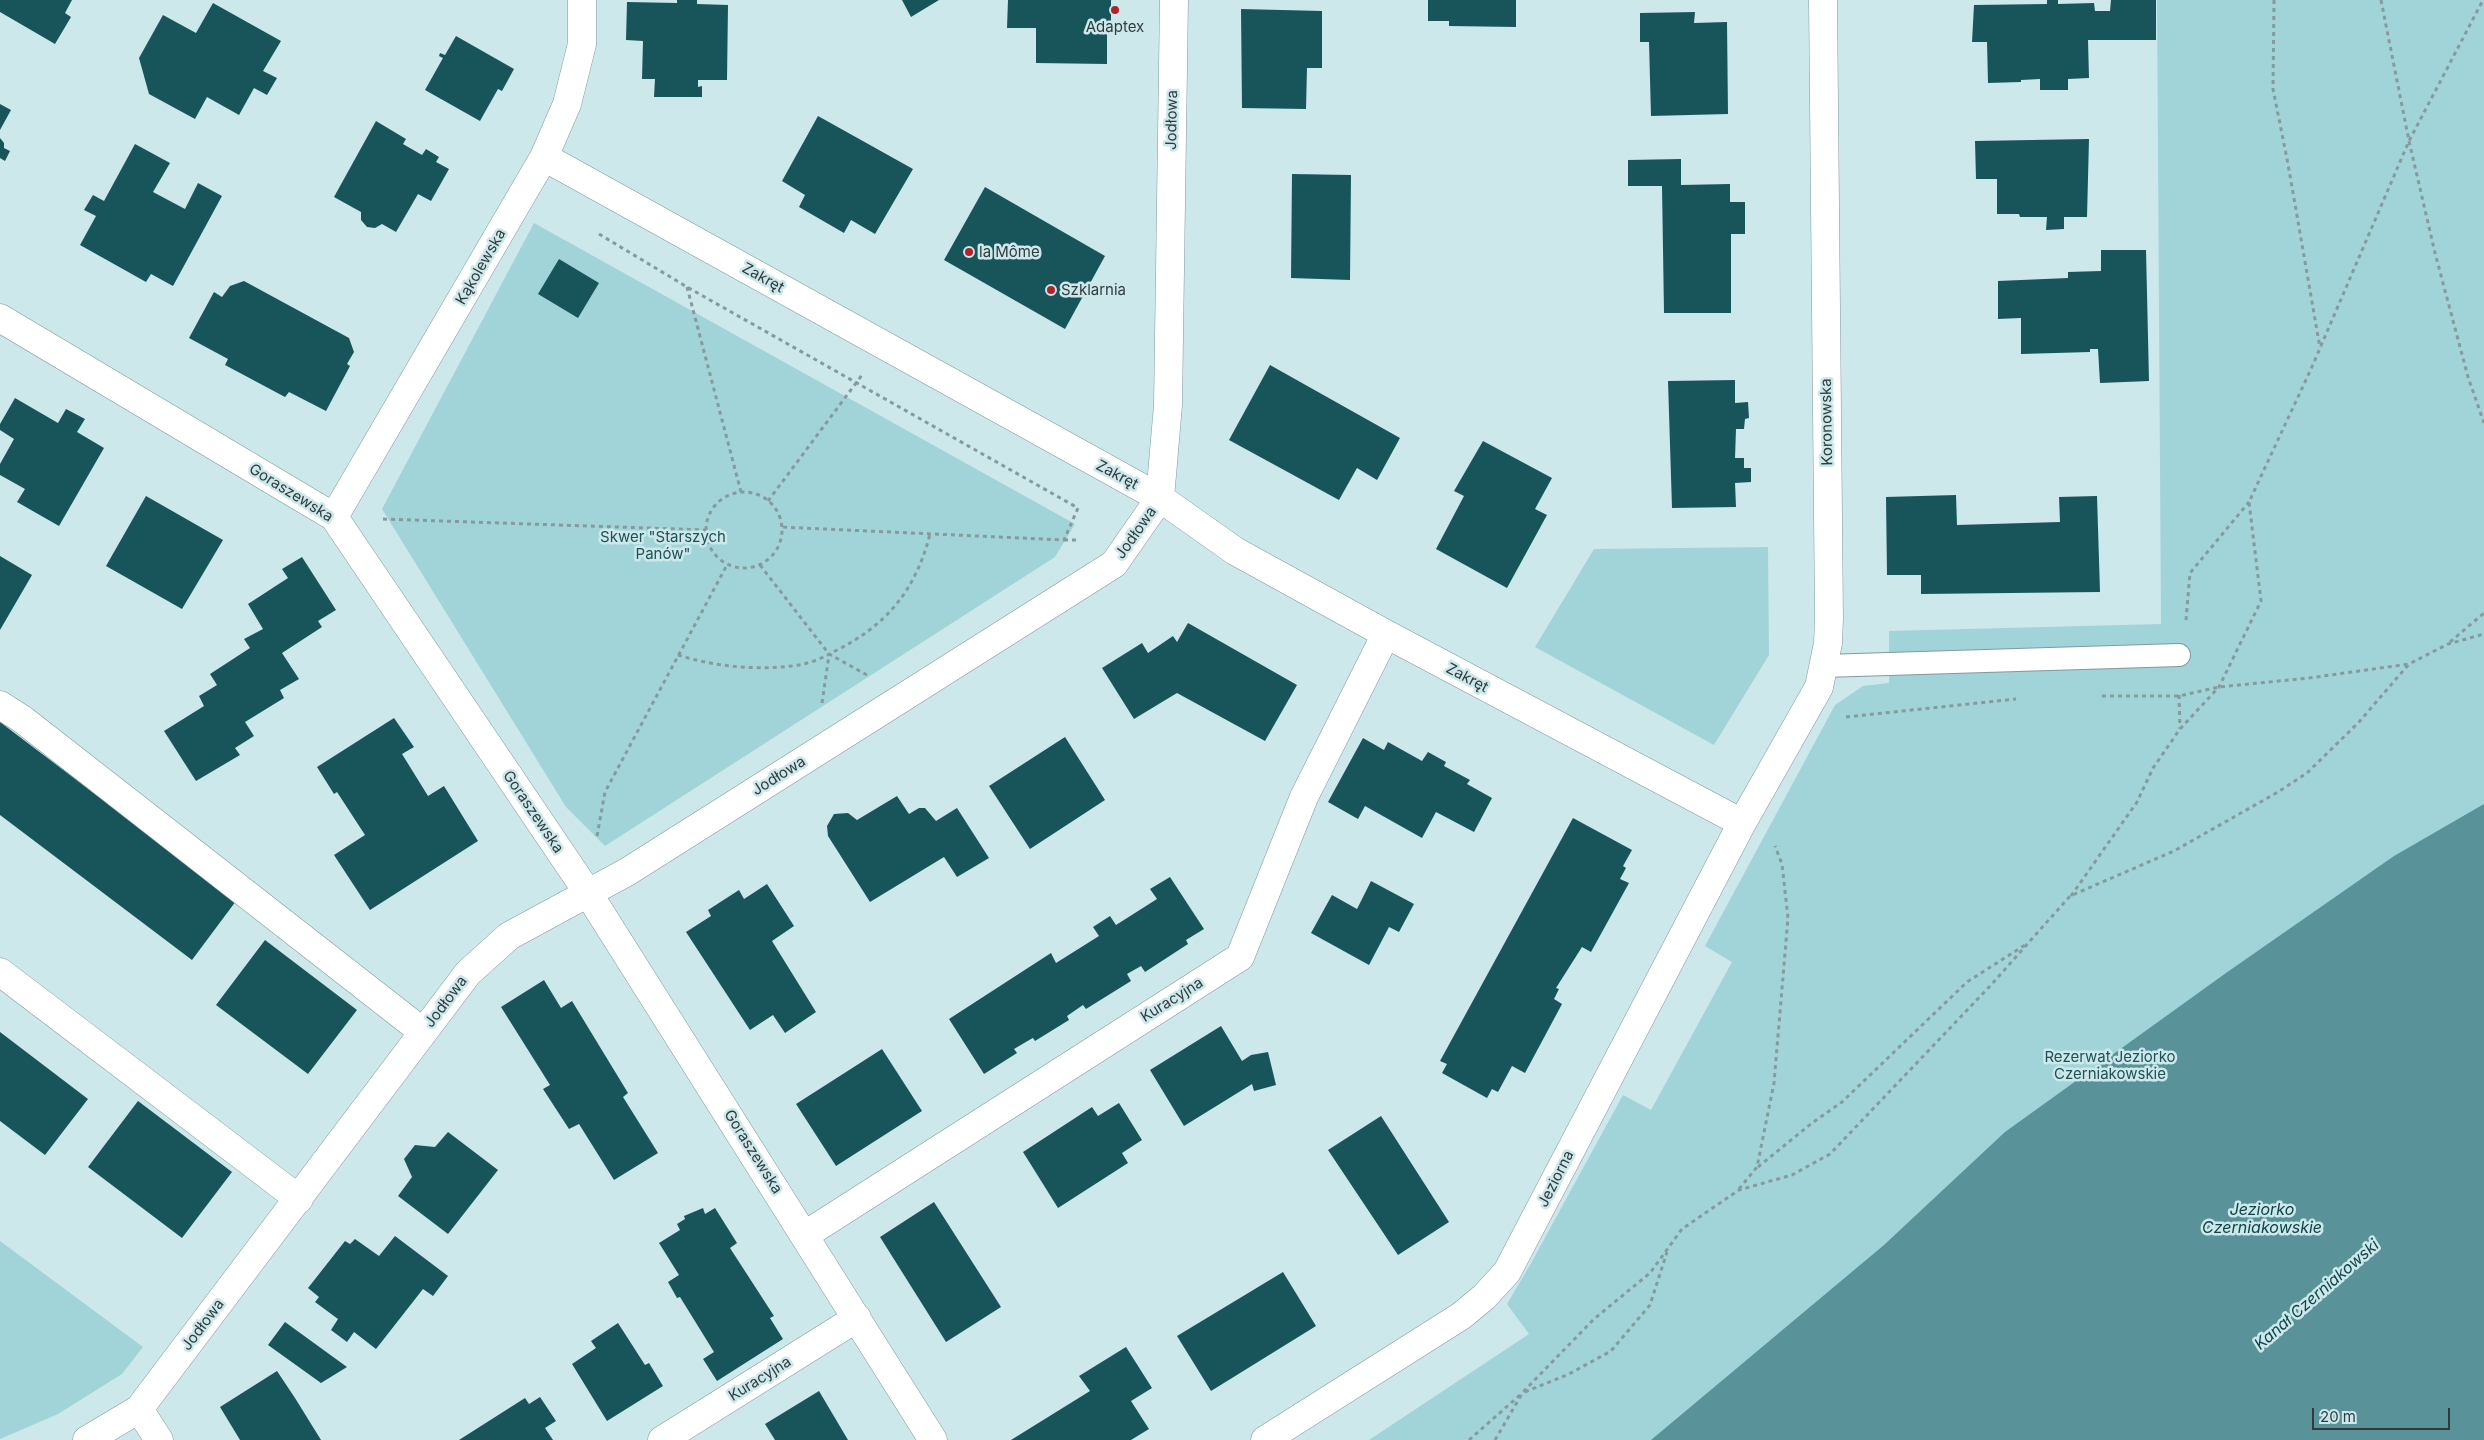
<!DOCTYPE html>
<meta charset="utf-8">
<style>
body{margin:0}
#map{position:relative;width:2484px;height:1440px;overflow:hidden;background:#cce8eb;font-family:Inter,sans-serif}
canvas{display:block}
.scale{position:absolute;left:2312px;top:1408px;width:138px;height:22px;box-sizing:border-box;border:2px solid #313b3d;border-top:0;padding-left:6px;font-size:15px;line-height:18px;white-space:nowrap;color:#313b3d;-webkit-text-stroke:4px #cce8eb;paint-order:stroke}
</style>
<div id="map">
<canvas width="2484" height="1440"></canvas>
<div class="scale">20 m</div>
</div>
<script>
const context = document.querySelector('canvas').getContext('2d');
context.lineJoin = 'round';
function fillPath(path, color) { context.fillStyle = color; context.fill(path, 'evenodd'); }
function stroke(path, color, width, dash) { context.strokeStyle = color; context.lineWidth = width; context.lineCap = dash ? 'butt' : 'round'; context.setLineDash(dash || []); context.stroke(path); }
function drawText(font, color, halo, rows, align = 'center') {
  context.font = font + ' Inter,sans-serif'; context.lineWidth = 5; context.setLineDash([]); context.textBaseline = 'middle'; context.strokeStyle = halo; context.fillStyle = color; for (const [text, x, y, turn = 0] of rows) {
    context.save(); context.translate(x, y); context.rotate((+turn || 0) * Math.PI / 180); context.textAlign = isNaN(turn) ? turn : align; if (halo) context.strokeText(text, 0, 0); context.fillText(text, 0, 0); context.restore();
  }
}
fillPath(new Path2D(`
 M2157,0H2484V1440H1369L1529,1334L1507,1304L1530,1265L1623,1095L1651,1110L1732,962L1705,946L1835,705L1863,686L1889,683V631L2161,624Z
 M534,223L1075,524L1055,557L605,846L566,807L382,509Z
 M1768,547L1769,655L1714,745L1535,647L1594,549Z
 M0,1241L143,1347L122,1374L58,1414L0,1439Z`), '#a1d4d9');
fillPath(new Path2D(`
 M2484,804V1440H1651L1884,1245L2005,1132L2226,973L2394,856Z`), '#599399');
fillPath(new Path2D(`
 M0,0H72L65,13L71,17L55,44L0,12Z
 M677,0H697V4L728,5L727,80H698V87L702,86V97H654L655,79H642L643,41L626,40L627,2L677,3Z
 M902,0H939L911,17Z
 M1008,0H1111V29H1107V64L1036,63V28H1007Z
 M1428,0H1516V27L1449,26V21H1428Z
 M2047,0H2058V4L2094,3L2095,11H2110L2111,0H2156V40H2088L2089,78L2068,79V90H2040V79L2021,80V82L1988,83L1987,42H1972L1974,5L2047,4Z
 M213,3L281,41L263,71L277,78L267,95L254,88L239,115L207,97L195,119L149,94L139,58L163,15L196,33Z
 M1241,9L1322,11V68H1307L1306,109L1242,108Z
 M1695,12L1694,23L1727,22L1728,114L1651,116L1649,42H1640V13Z
 M456,36L514,69L502,91L498,89L480,121L425,90L443,58L439,56L440,53L445,55Z
 M0,104L11,110L0,130Z
 M818,116L913,169L875,234L851,220L844,233L799,207L805,195L782,181Z
 M376,121L406,139L403,144L422,155L426,149L439,157L436,162L449,169L431,201L418,194L396,232L382,224L375,228L367,227L361,220V212L334,197Z
 M0,138L4,143V148L10,151L5,161L0,158Z
 M2089,139L2087,217H2064V229L2046,230L2047,217H2020L2019,214H1997V179H1976L1975,141Z
 M135,144L170,163L153,192L185,209L198,183L222,196L173,286L151,274L146,282L80,245L96,216L84,210L93,195L104,201Z
 M1681,159V185L1730,184V202H1745V234H1731V313H1664L1662,186H1628V160Z
 M1292,174L1351,175L1350,280L1291,278Z
 M985,187L1105,256L1065,329L944,260Z
 M2101,250H2146L2149,381L2100,383L2098,349H2090V352L2021,354V318L1998,319V281L2068,278V272L2101,271Z
 M559,259L599,283L578,318L538,294Z
 M244,281L349,338L354,352L347,364L350,366L326,411L289,392L285,397L225,365L228,359L189,338L214,292L222,297L230,286Z
 M1270,365L1400,438L1377,480L1357,468L1339,500L1229,440Z
 M1735,380V403L1748,402L1749,418L1745,419L1744,429H1736L1735,458H1744V468H1751V482L1735,483L1736,507L1672,508L1668,381Z
 M15,398L58,423L66,409L85,419L77,432L104,448L59,526L17,502L25,489L0,475V464L14,439L0,430V424Z
 M1483,441L1552,478L1535,509L1547,515L1507,588L1436,549L1464,496L1454,491Z
 M1956,495L1957,525L2060,522L2059,497L2097,496L2100,592L1921,594V575H1887L1886,497Z
 M146,496L223,540L182,609L106,566Z
 M0,556L32,575L0,630Z
 M302,557L336,610L318,621L322,627L282,653L299,679L280,690L284,698L245,722L254,736L235,748L240,755L196,781L164,731L204,706L199,696L217,685L210,674L250,648L244,639L263,629L248,604L288,578L282,569Z
 M1188,623L1297,685L1265,741L1177,693L1134,719L1102,668L1142,643L1148,653L1173,636L1177,642Z
 M394,718L414,747L402,754L428,796L444,786L478,841L370,910L334,855L365,835L337,792L334,794L317,767Z
 M0,722L236,901L192,960L0,815Z
 M1065,737L1105,800L1030,849L989,786Z
 M1363,738L1384,750L1388,742L1422,761L1428,752L1446,762L1444,766L1470,780L1467,784L1492,798L1474,832L1436,812L1422,838L1365,806L1358,819L1328,802Z
 M897,796L909,814L919,808H925L936,821L957,808L989,858L957,877L944,857L870,902L828,836L827,826L834,814L848,813L857,820Z
 M1573,818L1632,850L1623,866L1626,868L1620,879L1629,883L1591,952L1582,947L1556,988L1559,989L1554,999L1562,1004L1525,1073L1512,1066L1498,1092L1492,1089L1487,1098L1442,1073L1447,1064L1440,1061Z
 M1170,877L1204,929L1186,940L1188,944L1145,972L1141,966L1127,974L1131,981L1086,1009L1083,1005L1067,1016L1069,1020L1035,1041L1033,1038L1031,1039L1014,1049L1017,1053L984,1074L949,1019L1051,953L1056,963L1099,936L1093,927L1110,916L1116,925L1157,899L1150,889Z
 M1371,881L1414,904L1399,932L1389,927L1369,965L1311,933L1332,895L1357,909Z
 M767,884L794,926L772,941L816,1012L785,1033L773,1015L750,1030L686,932L711,916L708,910L739,890L744,899Z
 M265,940L357,1010L308,1074L216,1005Z
 M544,980L561,1008L572,1001L628,1093L623,1097L658,1153L614,1180L579,1124L569,1129L543,1089L550,1085L501,1007Z
 M1221,1026L1242,1061L1251,1055L1268,1052L1276,1085L1254,1091L1252,1084L1184,1126L1150,1070Z
 M0,1032L88,1099L45,1155L0,1121Z
 M882,1049L922,1111L836,1166L796,1104Z
 M138,1101L232,1172L182,1238L88,1167Z
 M1119,1103L1142,1140L1122,1153L1128,1163L1058,1208L1023,1152L1092,1107L1098,1116Z
 M1381,1116L1449,1222L1398,1255L1328,1150Z
 M448,1132L498,1170L448,1234L398,1196L412,1177L404,1159L415,1145L435,1147Z
 M934,1202L1001,1307L946,1342L880,1237Z
 M703,1208L705,1214L715,1208L737,1243L730,1248L774,1316L770,1318L783,1339L717,1381L703,1359L714,1352L680,1297L677,1298L668,1282L679,1275L659,1243L680,1230L677,1224L685,1219L684,1216Z
 M395,1236L448,1276L433,1296L423,1289L376,1349L354,1332L347,1342L331,1330L338,1319L315,1302L319,1297L308,1288L345,1241L350,1244L355,1239L379,1256Z
 M1283,1272L1316,1326L1211,1391L1177,1336Z
 M285,1322L347,1367L321,1383L268,1345Z
 M618,1323L645,1365L649,1363L663,1386L607,1421L572,1364L596,1348L591,1341Z
 M1126,1347L1152,1388L1131,1401L1149,1429L1131,1440H1011L1090,1391L1079,1376Z
 M277,1371L295,1398L321,1440H240L220,1407Z
 M819,1391L848,1440H775L765,1424Z
 M540,1397L556,1421L545,1428L553,1440H459L525,1398L529,1404Z`), '#18555b');
const service = new Path2D(`
 M1824,666L2179,655`);
const minor = new Path2D(`
 M544,157L1160,498L1235,551L1386,634L1742,823
 M0,318L334,517L588,893L933,1440
 M334,517L544,157L567,104L582,44V0
 M0,705L22,719L423,1032
 M0,972L299,1199
 M805,1235L1240,957L1304,797L1386,634
 M139,1409L159,1440
 M87,1440L139,1409L468,973L509,936L627,872L1114,564L1160,498L1168,405L1174,0
 M662,1440L857,1318
 M1265,1440L1461,1316L1484,1297L1507,1272L1742,823L1819,687L1828,643L1829,618L1823,0`);
stroke(service, '#809a9d', 24);
stroke(minor, '#809a9d', 29);
stroke(new Path2D(`
 M2274,0L2273,89L2288,164L2320,348
 M2381,0L2409,141L2435,253L2468,377L2484,423
 M599,234L687,287L1078,508L1064,540L781,527
 M687,287L741,492
 M706 530a38 38 0 1 1 76 0a38 38 0 1 1-76 0Z
 M768,501L862,375
 M383,519L706,530
 M1064,540H1078
 M760,565L829,654L867,675
 M2186,620L2190,573L2249,502
 M2450,642L2484,613
 M678,655C716,667 760,671 799,665C811,663 825,657 835,651C886,626 916,590 930,534
 M2179,695L2180,729
 M2102,696H2179L2219,687L2309,678L2409,664
 M822,703L829,655
 M1846,717L2016,699
 M597,836L605,792L727,565
 M2071,896L2137,802L2153,768L2180,729L2219,687L2261,601L2249,502L2311,369L2409,141L2483,0
 M1758,1167L1812,1123L1842,1102L1967,982L2025,945
 M1739,1189L1757,1167L1774,1083L1788,918L1782,864L1775,846
 M1525,1392L1569,1374L1611,1351L1650,1305L1667,1252
 M1469,1440L1520,1395
 M1495,1440L1523,1392L1594,1319L1650,1273L1682,1229L1739,1190L1792,1175L1830,1154L1991,985L2070,896L2174,851L2278,792L2307,773L2359,722L2409,664L2448,644L2484,634`), '#869a9d', 3, [4, 4]);
stroke(service, '#fff', 22);
stroke(minor, '#fff', 28);
for (const [x, y, r, color] of [
 [1115,10,5,"#b3212a"],
 [969,252,5,"#b3212a"],
 [1051,290,5,"#b3212a"]
]) { const dot = new Path2D(); dot.arc(x, y, r, 0, 2 * Math.PI); context.fillStyle = color; context.fill(dot); stroke(dot, '#cce8eb', 2); }
drawText('15px', '#313b3d', '#cce8eb', [
 ["Adaptex",1115,27,"center"],
 ["la Môme",979,252],
 ["Szklarnia",1061,290]
], 'left');
drawText('15px', '#313b3d', '#cce8eb', [
 ["Jodłowa",1172,120,-89],
 ["Kąkolewska",481,267,-60],
 ["Zakręt",763,278,29],
 ["Koronowska",1827,422,-91],
 ["Zakręt",1117,475,28],
 ["Goraszewska",291,493,32],
 ["Jodłowa",1136,533,-55],
 ["Zakręt",1467,678,28],
 ["Jodłowa",779,776,-32],
 ["Goraszewska",533,812,56],
 ["Kuracyjna",1172,1000,-32],
 ["Jodłowa",446,1002,-53],
 ["Goraszewska",753,1152,58],
 ["Jeziorna",1556,1179,-63],
 ["Jodłowa",203,1325,-53],
 ["Kuracyjna",760,1379,-32]
]);
drawText('15px', '#1e5156', '#cce8eb', [
 ["Skwer \"Starszych",663,537],
 ["Panów\"",663,554],
 ["Rezerwat Jeziorko",2110,1057],
 ["Czerniakowskie",2110,1074]
]);
drawText('italic 16px', '#0e4449', '#cce8eb', [
 ["Jeziorko",2262,1210],
 ["Czerniakowskie",2262,1228],
 ["Kanał Czerniakowski",2317,1295,-41]
]);
</script>
